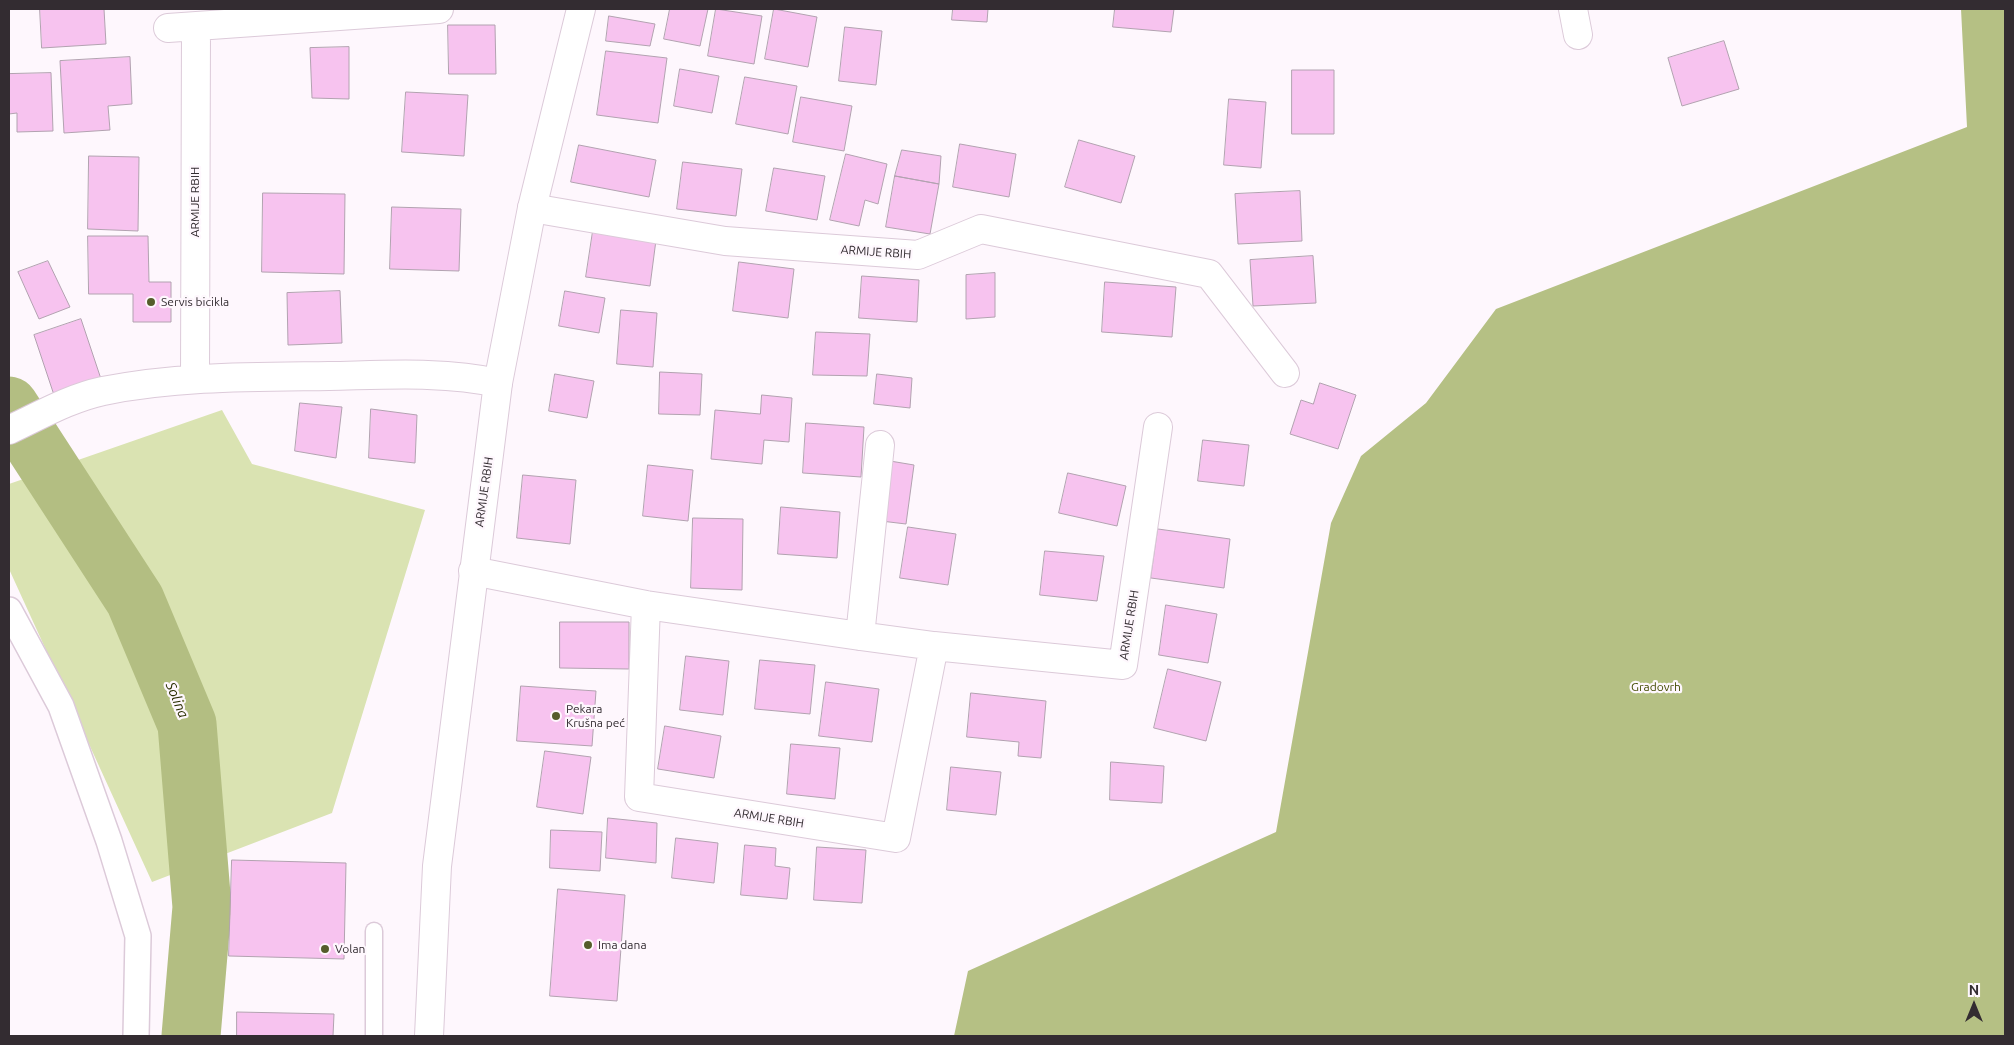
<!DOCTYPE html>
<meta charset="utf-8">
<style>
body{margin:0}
#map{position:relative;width:2014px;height:1045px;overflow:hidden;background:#fef7fd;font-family:Ubuntu,sans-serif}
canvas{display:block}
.frame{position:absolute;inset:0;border:10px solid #332c31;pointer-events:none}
.north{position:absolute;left:1949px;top:980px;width:50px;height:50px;-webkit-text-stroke:4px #fef7fd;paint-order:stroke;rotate:0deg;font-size:14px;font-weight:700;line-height:20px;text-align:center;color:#332c31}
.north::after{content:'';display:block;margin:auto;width:18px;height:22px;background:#332c31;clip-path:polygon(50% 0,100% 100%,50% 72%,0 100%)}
</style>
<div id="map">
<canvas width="2014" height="1045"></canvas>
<div class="frame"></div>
<div class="north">N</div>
</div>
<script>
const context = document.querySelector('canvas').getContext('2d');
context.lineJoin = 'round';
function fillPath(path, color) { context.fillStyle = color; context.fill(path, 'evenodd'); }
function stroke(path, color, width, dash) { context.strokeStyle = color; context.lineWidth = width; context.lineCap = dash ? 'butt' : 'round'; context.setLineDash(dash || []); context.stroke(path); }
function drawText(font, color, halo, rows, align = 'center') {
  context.font = font + ' Ubuntu,sans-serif'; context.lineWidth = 4.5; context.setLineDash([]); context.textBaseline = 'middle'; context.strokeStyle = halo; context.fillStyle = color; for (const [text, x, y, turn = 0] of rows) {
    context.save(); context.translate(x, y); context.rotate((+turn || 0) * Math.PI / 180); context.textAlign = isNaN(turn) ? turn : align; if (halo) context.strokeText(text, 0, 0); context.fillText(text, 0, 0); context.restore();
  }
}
fillPath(new Path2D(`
 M222,410L252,464L425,510L332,813L152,882L9,569V484Z`), '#dae3b2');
fillPath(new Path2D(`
 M1961,9H2005V1036H954L968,971L1276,832L1331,523L1361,456L1426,403L1496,309L1967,127Z`), '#b5c084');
stroke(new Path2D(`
 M9,406L135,600L187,724L202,907L191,1036`), '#b3be82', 59);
const building = new Path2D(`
 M40,9H104L106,44L42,48Z
 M670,9H708L700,46L664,39Z
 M716,9L762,16L754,64L708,56Z
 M774,9L817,17L808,67L765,59Z
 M953,9H988L987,22L952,20Z
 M1115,9H1174L1171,32L1113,27Z
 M609,16L655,24L650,46L606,41Z
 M448,25H495L496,74H449Z
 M845,27L882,31L876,85L839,81Z
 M1724,41L1739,89L1682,106L1668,58Z
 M349,47V99L312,98L310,48Z
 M606,51L667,58L658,123L597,115Z
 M130,57L132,104L108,106L110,130L64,133L60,61Z
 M680,69L719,76L712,113L674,106Z
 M1292,70H1334V134H1292Z
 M51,73L53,131L17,132V113L9,114V74Z
 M745,77L797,86L788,134L736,124Z
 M406,92L468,95L464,156L402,152Z
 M801,97L852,106L844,151L793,142Z
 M1229,99L1266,102L1261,168L1224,165Z
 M1079,140L1135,156L1121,203L1065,187Z
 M960,144L1016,154L1009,197L953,187Z
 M579,145L656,160L649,197L571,182Z
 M902,150L941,156L939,184L895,176Z
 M846,154L887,164L878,204L865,200L859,226L830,220Z
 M89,156L139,157L138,231L88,229Z
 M683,162L742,169L736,216L677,209Z
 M774,168L825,176L817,220L766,211Z
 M895,176L939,184L930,234L886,227Z
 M1300,191L1302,241L1238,244L1235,194Z
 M263,193L345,194L344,274L262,272Z
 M392,207L461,209L459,271L390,269Z
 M593,231L656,240L650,286L586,277Z
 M88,236H148L149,282H171V322H133V294H89Z
 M1313,256L1316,303L1253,306L1250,260Z
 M48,261L70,307L39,319L18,272Z
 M739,262L794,269L788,318L733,311Z
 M995,273V317L966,319V275Z
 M862,276L919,280L917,322L859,318Z
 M1105,282L1176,287L1172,337L1102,332Z
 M340,291L342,343L288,345L287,293Z
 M565,291L605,298L599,333L559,326Z
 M621,310L657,313L653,367L617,364Z
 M81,319L101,379L54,395L34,335Z
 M816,332L870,334L867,376L813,375Z
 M660,372L702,374L700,415L659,414Z
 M555,374L594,381L587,418L549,411Z
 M877,374L912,378L910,408L874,404Z
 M1320,383L1356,395L1338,449L1290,434L1301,400L1313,404Z
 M762,395L792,398L789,442L764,440L762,464L711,459L715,410L760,414Z
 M300,403L342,407L336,458L295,451Z
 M371,409L417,415L415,463L369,458Z
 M806,423L864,427L861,477L803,473Z
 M1203,440L1249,445L1244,486L1198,481Z
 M890,461L914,465L906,524L881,521Z
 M648,465L693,470L688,521L643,516Z
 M1068,473L1126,486L1117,526L1059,513Z
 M523,475L576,480L570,544L517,538Z
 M781,507L840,512L837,558L778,554Z
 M693,518L743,519L742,590L691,588Z
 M908,527L956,534L948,585L900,578Z
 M1158,529L1230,539L1224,588L1151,578Z
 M1045,551L1104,556L1097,601L1040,595Z
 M1166,605L1217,614L1208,663L1159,655Z
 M560,622H629V669L560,668Z
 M686,656L729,661L723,715L680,710Z
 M760,660L815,665L810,714L755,709Z
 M1168,669L1221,682L1206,741L1154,728Z
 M826,682L879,689L872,742L819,736Z
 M521,686L596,691L592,746L517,741Z
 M971,693L1046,701L1041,758L1018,756L1019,742L967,737Z
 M665,726L721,736L714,778L658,769Z
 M791,744L840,748L835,799L787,794Z
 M545,751L591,757L583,814L537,807Z
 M1111,762L1164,766L1162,803L1110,800Z
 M951,767L1001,772L996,815L947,810Z
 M608,818L657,823L656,863L606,858Z
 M551,830L602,832L600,871L550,868Z
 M676,838L718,843L714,883L672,878Z
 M745,845L776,848L775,866L790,868L787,899L741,895Z
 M817,847L866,850L862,903L814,900Z
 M232,860L346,863L344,959L229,956Z
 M558,889L625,895L617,1001L550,996Z
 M237,1012L334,1014L333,1036H237Z`);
fillPath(building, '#f7c3ef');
stroke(building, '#b2a2b0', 1);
const service = new Path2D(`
 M374,931V1036`);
const pedestrian = new Path2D(`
 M9,610L61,706L109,841L138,936L136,1036`);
const minor = new Path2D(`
 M1573,9L1578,35
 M168,28L439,9
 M532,208L725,241L918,255L981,229L1209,274L1285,373
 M195,378L196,27
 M9,430C39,416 70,398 103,391C178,376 253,377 329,376C386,375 443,371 498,383
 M473,571L646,605L860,636L934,646L1123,665L1158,427
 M646,605L639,797L896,838L934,646
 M860,636L880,445`);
const secondary = new Path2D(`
 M429,1036L437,866L498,383L532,208L581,9`);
stroke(service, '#dccad9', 19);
stroke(pedestrian, '#dccad9', 28);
stroke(minor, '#dccad9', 30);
stroke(secondary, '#dccad9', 30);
stroke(service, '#fff', 16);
stroke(pedestrian, '#fff', 25);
stroke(minor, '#fff', 28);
stroke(secondary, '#fff', 28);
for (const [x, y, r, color] of [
 [151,302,5,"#555d2b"],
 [556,716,5,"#555d2b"],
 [588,945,5,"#555d2b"],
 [325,949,5,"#555d2b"]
]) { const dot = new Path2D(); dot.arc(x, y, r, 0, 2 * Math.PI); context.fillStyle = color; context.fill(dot); stroke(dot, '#fef7fd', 2); }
drawText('12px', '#332c31', '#fef7fd', [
 ["ARMIJE RBIH",195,202,-90],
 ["ARMIJE RBIH",876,252,4],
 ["ARMIJE RBIH",484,492,-82],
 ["ARMIJE RBIH",1129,625,-81],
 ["ARMIJE RBIH",769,818,9]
]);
drawText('12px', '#332c31', '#fef7fd', [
 ["Servis bicikla",161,302],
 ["Pekara",566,709],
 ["Krušna peć",566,723],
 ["Ima dana",598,945],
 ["Volan",335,949]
], 'left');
drawText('12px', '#434b02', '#fef7fd', [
 ["Gradovrh",1656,687]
]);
drawText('italic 14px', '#292e00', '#fef7fd', [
 ["Solina",177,700,67]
]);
</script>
